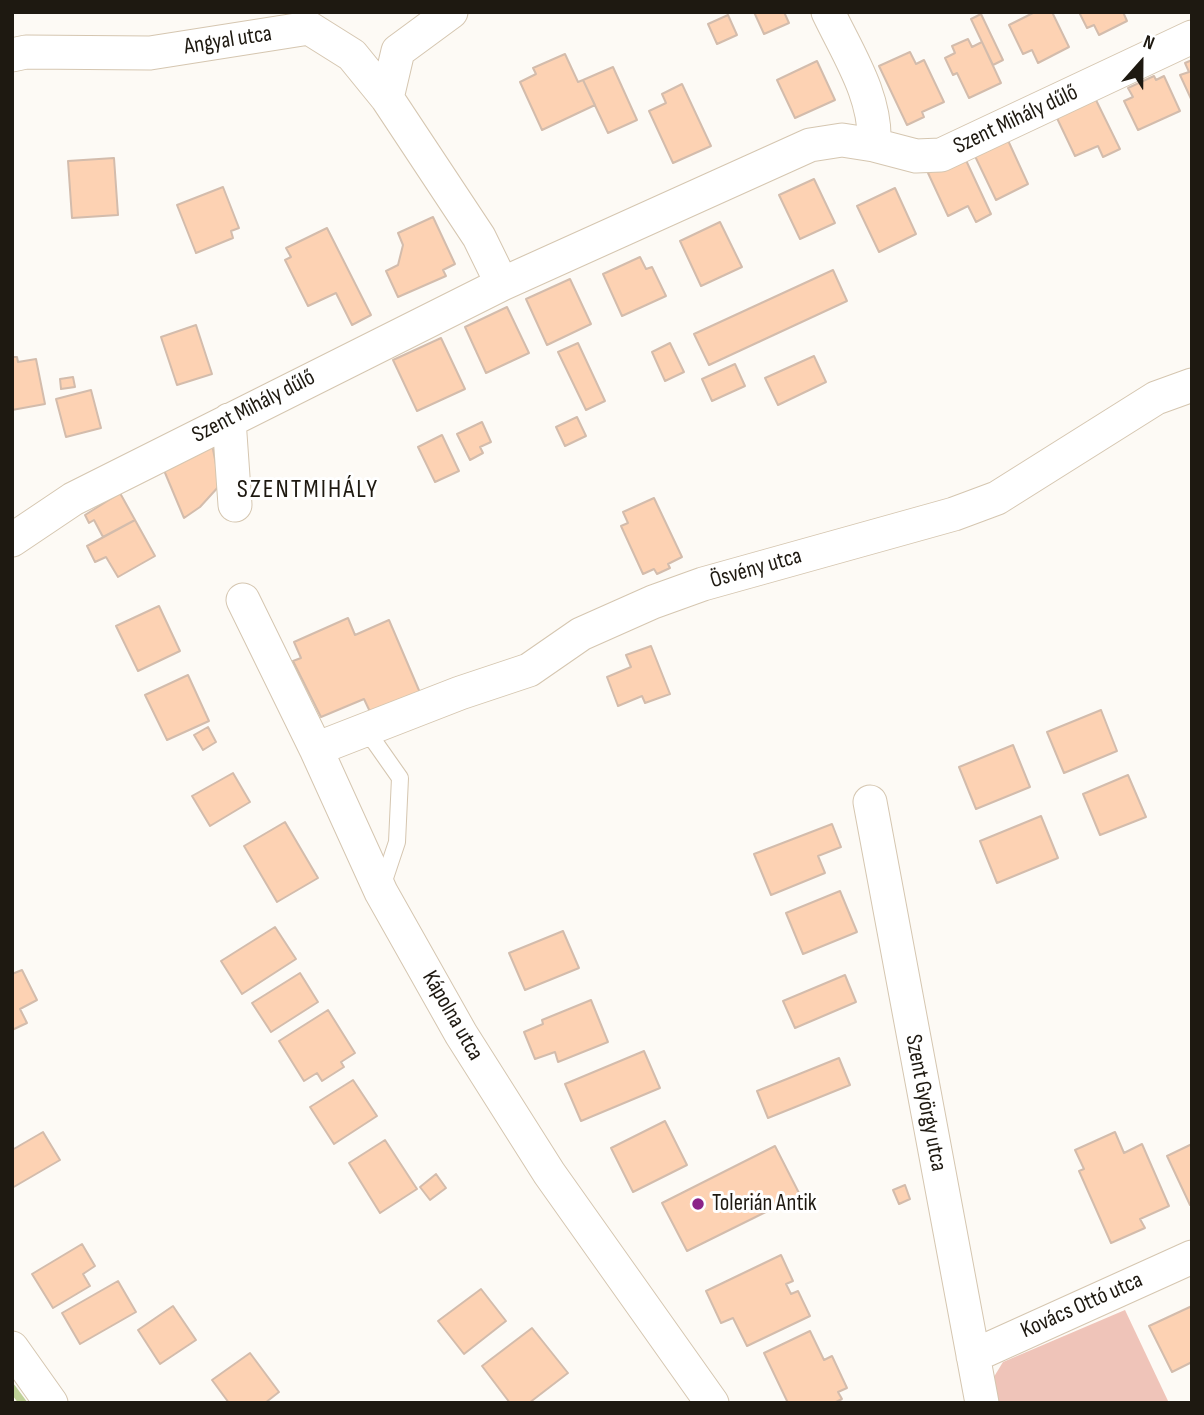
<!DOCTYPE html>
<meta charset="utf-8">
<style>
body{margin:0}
#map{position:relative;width:1204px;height:1415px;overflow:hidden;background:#fdfaf5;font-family:"Sofia Sans Condensed",sans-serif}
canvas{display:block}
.frame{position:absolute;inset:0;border:14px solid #1e1911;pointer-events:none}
.north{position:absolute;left:1106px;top:28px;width:70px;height:70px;-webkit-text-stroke:5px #fff;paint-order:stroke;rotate:21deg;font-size:19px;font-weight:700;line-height:28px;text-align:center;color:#1e1911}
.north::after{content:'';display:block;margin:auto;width:24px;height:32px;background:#1e1911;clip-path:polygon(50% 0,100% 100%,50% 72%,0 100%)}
</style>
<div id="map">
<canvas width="1204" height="1415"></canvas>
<div class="frame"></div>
<div class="north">N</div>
</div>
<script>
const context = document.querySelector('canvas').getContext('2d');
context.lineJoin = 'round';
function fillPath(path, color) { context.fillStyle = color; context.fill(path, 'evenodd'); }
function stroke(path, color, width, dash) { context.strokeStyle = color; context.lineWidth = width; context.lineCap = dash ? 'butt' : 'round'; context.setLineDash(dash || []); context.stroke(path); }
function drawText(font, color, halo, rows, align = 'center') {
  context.font = font + ' "Sofia Sans Condensed",sans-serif'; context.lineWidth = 6; context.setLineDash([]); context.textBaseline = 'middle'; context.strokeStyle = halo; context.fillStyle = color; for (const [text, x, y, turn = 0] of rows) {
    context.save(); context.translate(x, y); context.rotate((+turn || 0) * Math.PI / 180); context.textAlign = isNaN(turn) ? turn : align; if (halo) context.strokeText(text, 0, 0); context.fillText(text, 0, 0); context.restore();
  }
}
fillPath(new Path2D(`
 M1125,1310L1169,1403H996L992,1380L1003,1362Z`), '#efc4b9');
stroke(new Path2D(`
 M12,1388L23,1403`), '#bfd198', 8);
const building = new Path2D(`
 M754,12H784L789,23L764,34Z
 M1035,12H1052L1069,47L1038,63L1032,50L1023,54L1009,25Z
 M1079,12H1123L1127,21L1099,35L1094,25L1087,28Z
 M981,14L1003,60L993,65L971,19Z
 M728,15L737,35L717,44L708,24Z
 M968,39L972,47L982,42L1001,83L969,98L957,73L953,75L945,58L955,53L952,46Z
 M910,52L916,64L924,60L944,102L922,112L924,117L907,125L879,66Z
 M565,54L578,82L583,80L595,105L542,130L520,82L536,74L533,68Z
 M1192,60V101L1180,75L1189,72L1185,63Z
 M817,61L835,100L795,118L777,80Z
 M613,67L637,120L608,133L583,80Z
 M1154,76L1156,80L1164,76L1180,111L1138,130L1124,101L1133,97L1128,88Z
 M682,84L711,146L673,163L649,111L666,103L662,94Z
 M1094,96L1120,149L1103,157L1098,146L1075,156L1055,114Z
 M1006,136L1028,184L996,200L973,152Z
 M964,156L991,214L976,222L968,206L948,216L928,173Z
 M114,158L118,215L72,218L68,161Z
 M814,179L835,223L800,239L779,195Z
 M223,187L239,228L231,231L233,238L196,253L177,205Z
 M895,188L916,234L879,252L857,206Z
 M433,217L455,264L443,270L446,276L398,297L386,271L398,265L403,245L398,233Z
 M720,222L742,267L701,286L680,241Z
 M327,228L371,315L352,325L336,293L308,306L285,260L291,257L286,248Z
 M640,257L646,269L652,267L666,296L622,316L603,274Z
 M833,270L847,301L709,365L694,334Z
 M570,279L591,324L547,345L526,299Z
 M507,307L529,353L486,373L465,327Z
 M196,325L212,374L177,385L161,337Z
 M441,338L465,389L417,411L393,360Z
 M578,343L605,401L586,410L558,352Z
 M670,343L684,372L665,381L652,352Z
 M814,356L826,382L778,405L765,378Z
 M12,357H17L18,362L36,359L45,404L12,410Z
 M735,364L745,386L712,401L702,379Z
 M73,377L75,387L61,389L60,379Z
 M91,390L101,428L66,437L56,399Z
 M577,417L586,436L565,446L556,427Z
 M482,422L491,442L480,447L483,453L470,460L457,434Z
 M442,435L459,471L435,482L418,447Z
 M211,439L220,485L200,507L184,518L163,468Z
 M120,493L135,520L103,537L94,520L89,523L85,515Z
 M654,498L682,557L668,564L670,568L657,574L654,569L643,574L621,526L628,523L623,512Z
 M135,520L155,556L118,577L106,557L95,562L87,546Z
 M159,606L180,651L138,671L116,626Z
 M348,618L355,635L389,620L421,695L372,716L364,699L321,717L293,661L301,658L294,642Z
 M651,646L670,694L645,703L642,696L618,706L607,677L631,667L626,655Z
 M188,675L209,721L167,740L145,695Z
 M1101,710L1117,751L1064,773L1047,732Z
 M208,727L216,742L203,750L194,735Z
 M1013,745L1030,787L976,809L959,767Z
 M233,773L250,802L210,826L192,796Z
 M1128,775L1146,817L1100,835L1083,794Z
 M1041,816L1058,858L997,883L980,841Z
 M285,822L318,878L277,902L244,846Z
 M832,824L841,847L818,856L825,873L771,895L754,854Z
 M840,891L857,932L803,954L786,913Z
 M275,927L296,959L242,994L221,961Z
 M563,931L579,968L525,990L509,953Z
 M22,970L37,1000L20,1009L27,1023L12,1030V974Z
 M300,973L318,1002L271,1032L252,1003Z
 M845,975L856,1002L795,1028L783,1001Z
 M591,1000L608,1042L558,1062L555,1052L535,1059L524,1032L543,1024L542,1020Z
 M328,1010L355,1053L341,1062L344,1067L322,1081L317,1073L304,1081L279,1041Z
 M644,1051L660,1088L581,1121L565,1084Z
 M839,1058L850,1085L768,1118L757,1091Z
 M353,1080L377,1116L334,1144L310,1107Z
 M665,1121L687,1165L633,1192L611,1148Z
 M43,1132L60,1160L12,1188V1150Z
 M1115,1132L1124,1153L1142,1144L1169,1206L1140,1219L1145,1228L1111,1243L1079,1171L1084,1169L1075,1150Z
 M385,1140L417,1189L380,1213L349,1163Z
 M1192,1144V1204L1190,1205L1167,1156Z
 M775,1146L800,1195L687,1251L662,1203Z
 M436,1174L446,1188L430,1200L420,1187Z
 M905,1185L910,1199L899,1204L893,1190Z
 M82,1244L95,1266L83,1274L90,1286L53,1308L32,1274Z
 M781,1255L793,1281L786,1284L791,1294L798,1291L810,1316L747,1346L733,1318L721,1323L706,1291Z
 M118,1281L136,1312L80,1344L62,1313Z
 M481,1289L506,1321L464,1354L438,1321Z
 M173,1306L196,1340L160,1364L138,1330Z
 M1192,1306V1362L1172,1372L1149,1326Z
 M532,1328L568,1373L529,1403H510L482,1366Z
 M810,1331L824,1360L832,1356L847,1388L838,1392L842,1399L834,1403H788L764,1353Z
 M250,1353L279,1392L265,1403H229L212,1380Z`);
fillPath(building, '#fdd2b3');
stroke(building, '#d3bcac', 2);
const service = new Path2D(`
 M359,734L374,741L400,778L397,842L382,887`);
const minor = new Path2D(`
 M828,12C848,54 877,97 874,145
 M12,55L26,52L150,53L309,28L352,55L387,98L398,51L451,12
 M502,284L810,145L842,140L874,145L916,156L941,155L1192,37
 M229,420L235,505
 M12,540L73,499L502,284L479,237L387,98
 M243,600L316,749L381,892L461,1034L549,1173L712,1403
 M316,749L460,693L529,670L581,634L653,602L703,584L954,514L997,498L1156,398L1192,385
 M870,802L982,1403
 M12,1348L51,1403
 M973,1356L1192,1257`);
stroke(service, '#d5c6b0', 18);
stroke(minor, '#d5c6b0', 35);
stroke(service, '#fff', 16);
stroke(minor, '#fff', 33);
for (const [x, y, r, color] of [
 [698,1204,7,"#8c2388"]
]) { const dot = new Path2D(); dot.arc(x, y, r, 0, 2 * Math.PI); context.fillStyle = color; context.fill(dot); stroke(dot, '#fff', 2.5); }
drawText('23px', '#1e1911', '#fff', [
 ["Angyal utca",228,41,-9],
 ["Szent Mihály dűlő",1016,120,-25],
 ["Szent Mihály dűlő",254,407,-27],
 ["Ösvény utca",756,569,-16],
 ["Kápolna utca",452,1016,60],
 ["Szent György utca",925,1103,79],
 ["Kovács Ottó utca",1082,1306,-24]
]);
drawText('23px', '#1e1911', '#fff', [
 ["Tolerián Antik",712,1204]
], 'left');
context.letterSpacing = '2px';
drawText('26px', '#1e1911', '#fff', [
 ["SZENTMIHÁLY",308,490]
]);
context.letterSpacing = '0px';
</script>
